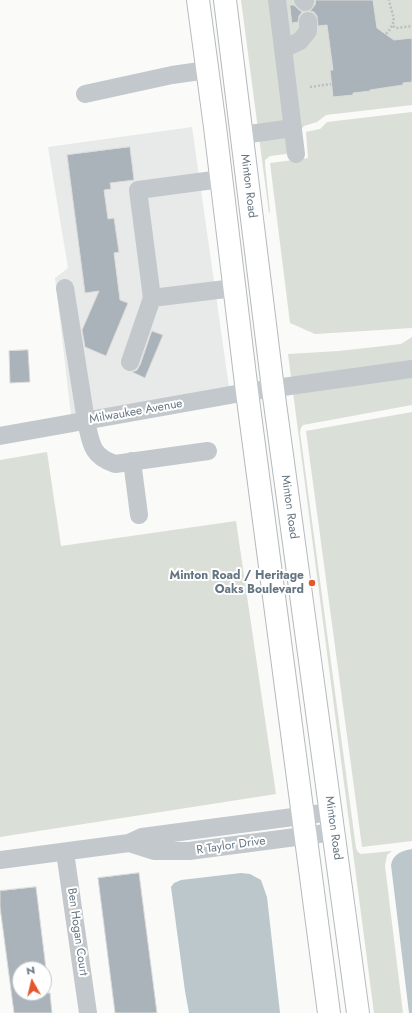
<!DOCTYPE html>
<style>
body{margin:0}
#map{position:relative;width:412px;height:1013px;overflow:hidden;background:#fafaf8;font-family:Jost,sans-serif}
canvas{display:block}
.north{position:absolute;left:12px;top:961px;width:40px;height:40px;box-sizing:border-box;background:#fff;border:1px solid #c1c8cd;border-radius:50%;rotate:352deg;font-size:11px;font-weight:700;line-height:16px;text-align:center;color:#657683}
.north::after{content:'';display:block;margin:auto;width:14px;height:18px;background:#e4572e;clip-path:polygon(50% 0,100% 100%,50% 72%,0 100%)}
</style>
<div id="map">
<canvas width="412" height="1013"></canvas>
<div class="north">N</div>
</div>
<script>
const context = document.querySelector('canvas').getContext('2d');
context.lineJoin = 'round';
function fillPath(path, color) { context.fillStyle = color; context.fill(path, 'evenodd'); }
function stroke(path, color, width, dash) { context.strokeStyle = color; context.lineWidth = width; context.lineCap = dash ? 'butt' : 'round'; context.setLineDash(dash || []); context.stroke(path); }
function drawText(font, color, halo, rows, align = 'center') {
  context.font = font + ' Jost,sans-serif'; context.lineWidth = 4; context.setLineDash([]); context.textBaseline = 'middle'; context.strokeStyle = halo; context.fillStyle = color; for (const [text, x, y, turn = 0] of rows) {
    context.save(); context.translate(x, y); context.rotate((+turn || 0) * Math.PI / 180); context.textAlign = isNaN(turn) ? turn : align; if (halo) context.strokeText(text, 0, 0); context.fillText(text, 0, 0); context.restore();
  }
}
fillPath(new Path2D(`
 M192,127L229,387L71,415L55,278L68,268L48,147Z`), '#e8e9e9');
fillPath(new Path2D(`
 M241,0H367L373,36L412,44V105L326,115L317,122L304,126L302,128V152L270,156L265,160V164L270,212L269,213Z
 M373,0H412V38L389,41V37L382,31L377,32Z
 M412,112V328L315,334L290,323L270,163L308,158L306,132L320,129L327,122Z
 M412,337V405L303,425L301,428L300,432L356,848L358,852L361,854L392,851L387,855L385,866L403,1013H374L288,354L339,351L401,344Z
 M412,412V841L362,847L306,431Z
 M47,452L61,546L236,521L276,794L0,837V460Z`), '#dadfd7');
fillPath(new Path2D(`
 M412,849V1013H409L391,865C393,854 401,851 412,849Z
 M241,873L250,874L261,880L267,897L280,1013H189L185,991L171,887L174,883L181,880Z`), '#bbc7cb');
const building = new Path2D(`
 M316,0H373L377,28L394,40L412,38V82L403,83V85L370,90V91L353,93V95L333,97L330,70H333L327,25L318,26L317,16L314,12L310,11L315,5Z
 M290,5H294L298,9L302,12L299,16L298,22L292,23Z
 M130,147L134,180L110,183L111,189L104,190L108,219L114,218L119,252L114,253L120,300L128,303L106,356L85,347L82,330L99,291L85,293L67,155Z
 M152,331L163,335L145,378L132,372L137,370L140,365Z
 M28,350L30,382L10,383L9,351Z
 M139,873L157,1013H115L98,878Z
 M36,887L46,969H20V993H50L52,1013H14L0,907V891Z`);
fillPath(building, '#aab3b9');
stroke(building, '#dcdcda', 1);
const major = new Path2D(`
 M198,0L215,127L247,392L329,1013
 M225,0L273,389L358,1013`);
stroke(major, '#b5babe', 24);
stroke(new Path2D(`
 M393,26L396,28L412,26
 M386,34C399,19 392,17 389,0
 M310,87L331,84`), '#bbbfc2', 2.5, [2, 2]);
stroke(new Path2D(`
 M277,0L296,154
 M303,0L305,2
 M283,49L300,41L308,31V21
 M85,94L172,75L207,70
 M242,135L293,128
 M221,179L138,190L152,298L234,288
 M65,288L86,421C91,443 91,456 115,464L208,451
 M130,362L152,298
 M0,436L247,392L412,369
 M132,461L139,515
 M129,843L154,851H189L334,832
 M65,852L88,1013
 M0,860L129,843L142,837L331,812`), '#c3c8cc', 18);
stroke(major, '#fff', 22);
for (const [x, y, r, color] of [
 [312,583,4,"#e4572e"]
]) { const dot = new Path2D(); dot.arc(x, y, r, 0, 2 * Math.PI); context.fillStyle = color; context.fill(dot); stroke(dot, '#fff', 1.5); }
drawText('12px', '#657683', '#fff', [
 ["Minton Road",248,186,83],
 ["Milwaukee Avenue",136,412,-10],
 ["Minton Road",289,507,82],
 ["Minton Road",333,828,82],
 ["R Taylor Drive",231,846,-8],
 ["Ben Hogan Court",77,932,82]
]);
drawText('bold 12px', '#657683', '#fff', [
 ["Minton Road / Heritage",304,576],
 ["Oaks Boulevard",304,590]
], 'right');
</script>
